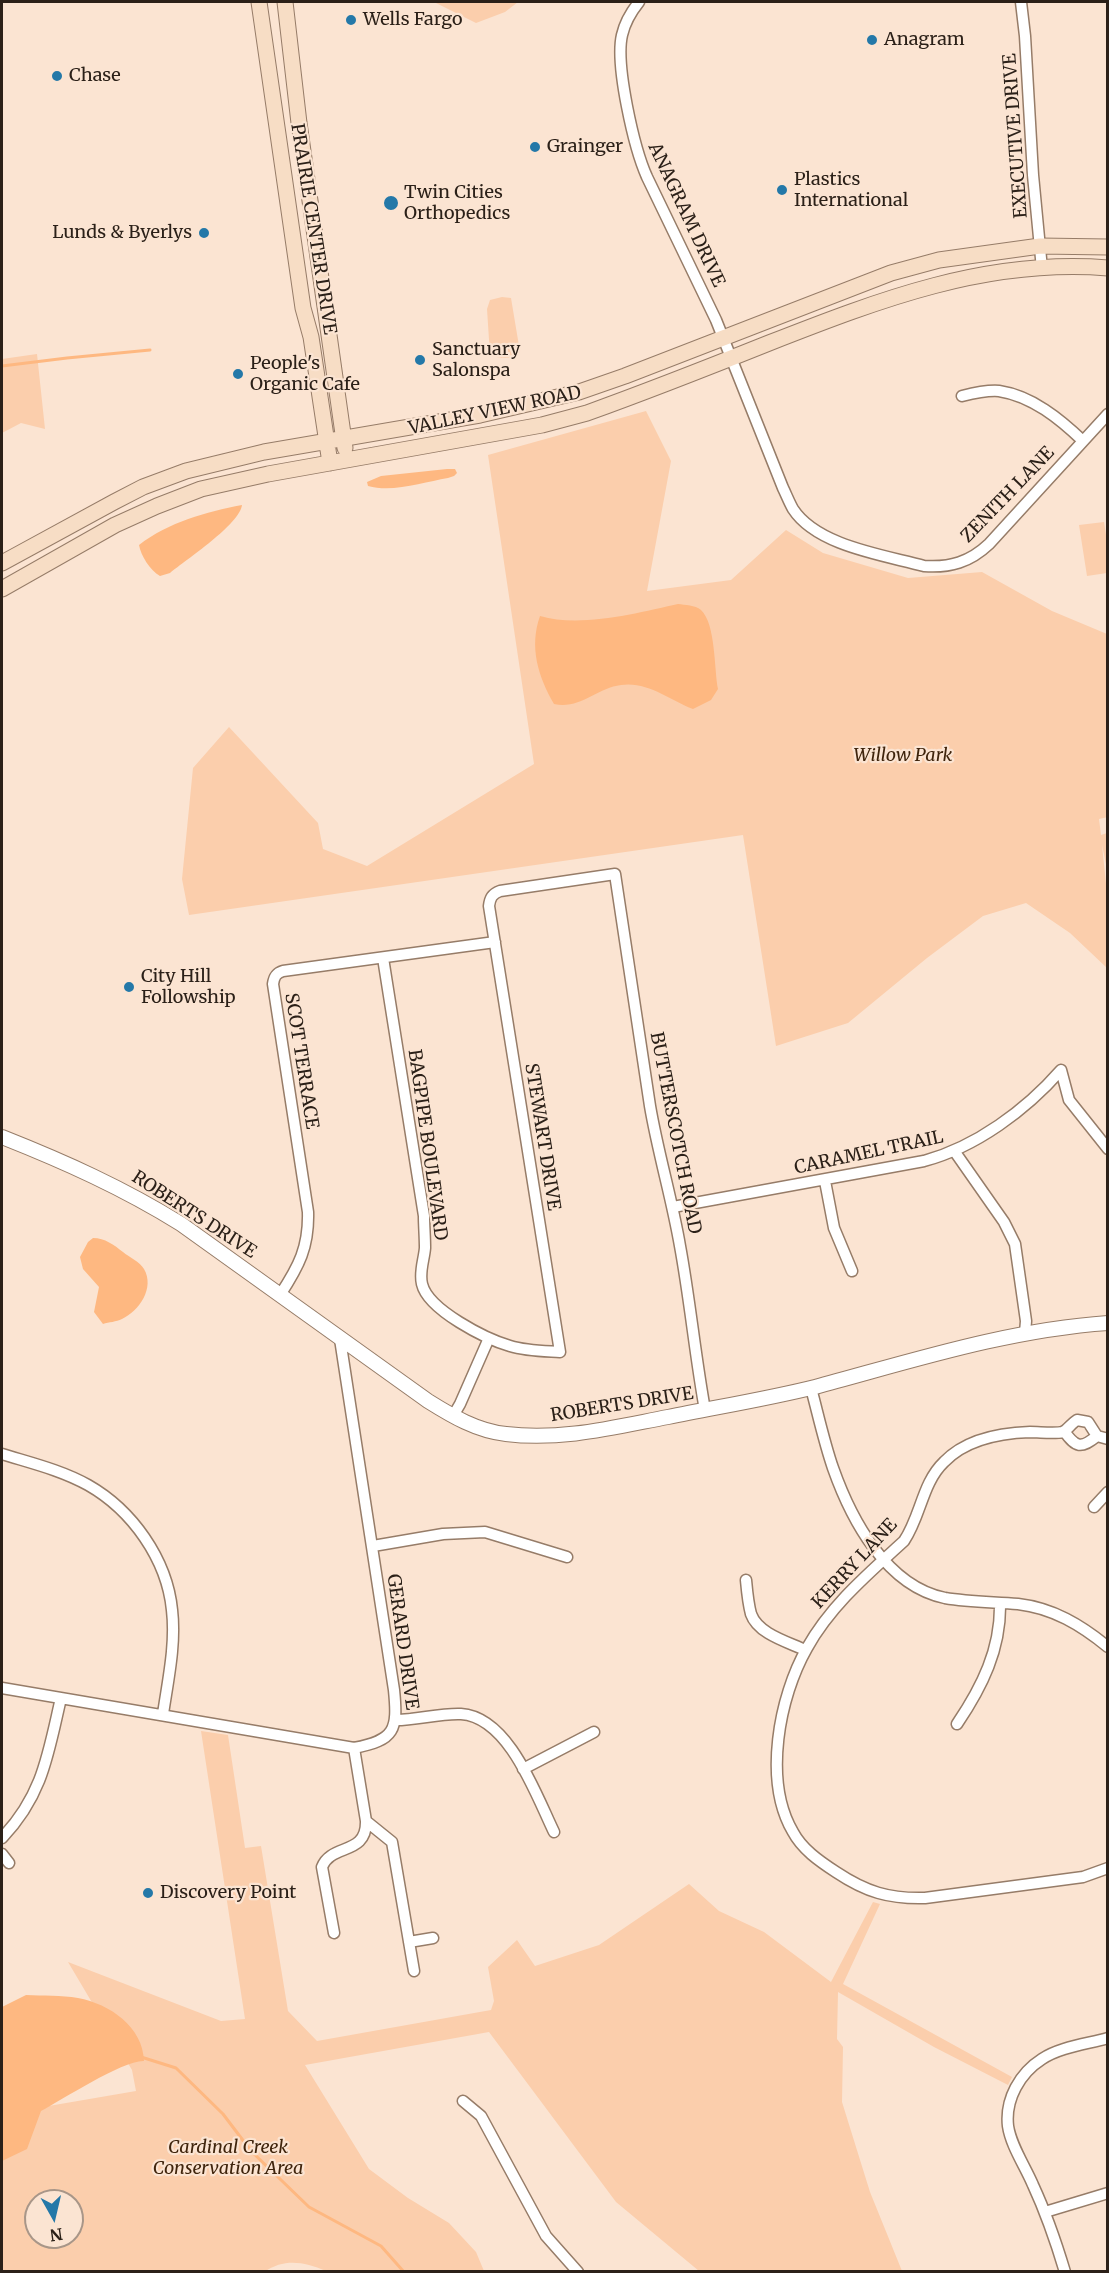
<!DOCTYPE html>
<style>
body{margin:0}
#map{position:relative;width:1109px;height:2273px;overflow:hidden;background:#fbe4d2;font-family:Merriweather,serif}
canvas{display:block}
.frame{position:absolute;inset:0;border:3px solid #2b2018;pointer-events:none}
.north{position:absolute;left:24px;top:2189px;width:60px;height:60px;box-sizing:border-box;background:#fbe4d2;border:2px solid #a89688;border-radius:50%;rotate:172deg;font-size:16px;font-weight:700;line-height:24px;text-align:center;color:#2b2018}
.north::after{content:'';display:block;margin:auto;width:21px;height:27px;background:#2478a8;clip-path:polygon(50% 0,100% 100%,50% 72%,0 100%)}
</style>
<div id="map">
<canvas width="1109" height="2273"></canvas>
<div class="frame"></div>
<div class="north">N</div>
</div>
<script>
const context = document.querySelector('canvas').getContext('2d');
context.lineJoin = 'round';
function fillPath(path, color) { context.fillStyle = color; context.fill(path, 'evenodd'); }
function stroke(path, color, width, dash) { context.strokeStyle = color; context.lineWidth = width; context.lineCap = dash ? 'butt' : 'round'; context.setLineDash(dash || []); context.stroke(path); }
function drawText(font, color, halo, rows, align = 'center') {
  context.font = font + ' Merriweather,serif'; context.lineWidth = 4.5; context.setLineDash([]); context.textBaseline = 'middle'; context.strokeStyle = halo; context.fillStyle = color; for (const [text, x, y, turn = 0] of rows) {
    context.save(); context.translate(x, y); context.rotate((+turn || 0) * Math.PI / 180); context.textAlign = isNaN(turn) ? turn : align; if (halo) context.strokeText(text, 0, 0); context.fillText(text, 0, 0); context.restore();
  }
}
fillPath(new Path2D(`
 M434,2H518L505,12L476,23Z
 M502,297L511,298L520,352C510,360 502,359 490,355L487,309L490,300Z
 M37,354L45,429L21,423L2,433V359Z
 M646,411L671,461L647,591L731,580L786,530L823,553L908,578L982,572L1052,611L1107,634L1108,817L1099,819L1101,835L1107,833V869L1102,845L1108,903L1107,968L1070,933L1026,903L983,916L927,958L848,1023L776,1046L743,835L189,915L182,879L193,768L229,727L318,823L323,849L367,866L534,764L488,455Z
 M1104,522L1107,541V573L1087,576L1079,525Z
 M201,1731L228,1735L245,1848L261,1846L288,2011L317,2041L491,2010L494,2001L488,1967L517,1940L535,1966L599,1945L689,1884L719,1911L764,1932L831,1982L873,1902L880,1904L843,1984L1012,2077L1008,2085L934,2047L838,1992L837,2039L843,2047L842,2102L870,2192L902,2271H699L616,2202L489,2032L305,2065L369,2169L408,2198L449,2223L476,2252L484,2271H326C304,2262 285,2258 264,2272H2V2114L136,2091L132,2070L68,1962L221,2021L245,2019ZM36,2201H72V2237H36Z`), '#fbceac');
fillPath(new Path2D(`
 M447,469H455L457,473L454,476L448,478C424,482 393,493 368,486L367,482L381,476Z
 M242,505C240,524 186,560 170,573L160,576C150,570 141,556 139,545C169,522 206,512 242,505Z
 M678,604C685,605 695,605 701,610C716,624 714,670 718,689L711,700L693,709C670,700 647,681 621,685C597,688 579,710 554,704C538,676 529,647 540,616C580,628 638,613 678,604Z
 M93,1238C105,1238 114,1245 123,1252C129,1257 140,1262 144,1269C155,1288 139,1311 122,1319C116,1322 109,1322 103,1324L94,1312L99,1287L83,1269L80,1257L88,1242Z
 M26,1995C43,1996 61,1995 78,1998C110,2004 143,2027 144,2061C123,2060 62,2100 41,2111L27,2149L2,2161V2007Z`), '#feb881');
stroke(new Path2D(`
 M2,366L67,358L150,350
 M141,2057L176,2068L223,2114L251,2151L309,2207L381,2246L404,2272`), '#feb881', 3);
const minor = new Path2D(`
 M639,2C631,12 625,22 622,35C615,65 634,148 647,177L716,320L783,488C786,494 789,502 793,509C817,546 884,555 924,566C950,568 970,562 989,544L1108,414
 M1021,2L1025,36L1033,175L1042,269
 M962,396C974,393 987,390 999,391C1032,396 1060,419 1083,441
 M383,958L424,1216C424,1226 425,1237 425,1248C424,1260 419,1272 422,1284C428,1310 486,1339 510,1346C526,1351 543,1351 560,1352L489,906C490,898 492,894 500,891L615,874L650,1106C658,1153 672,1199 680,1246C690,1300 695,1355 705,1410
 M955,1152L1004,1222L1015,1244L1026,1321L1025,1333
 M825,1181L834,1228L852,1271
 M673,1207L924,1161C976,1147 1026,1110 1061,1070L1069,1100L1108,1149
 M280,1295C299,1266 309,1247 308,1212L273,984C274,977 276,973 283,971L495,942
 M811,1388C818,1414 824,1442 833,1468C851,1519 886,1586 945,1598C969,1602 994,1602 1018,1604C1053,1608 1081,1625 1108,1647
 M453,1416L460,1404L489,1338
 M1064,1431C1076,1448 1081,1449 1097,1436
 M1108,1439L1097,1436L1088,1422L1077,1420C1072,1423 1067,1430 1063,1432C1054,1434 1040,1432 1030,1432C1000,1433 965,1440 944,1462C922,1483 921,1516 904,1541C868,1574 831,1605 807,1648C779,1697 763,1781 793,1832C802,1849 819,1861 836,1872C866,1892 889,1899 925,1898L1083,1877L1108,1868
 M2,1454C31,1463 61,1470 88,1485C132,1510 167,1559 172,1610C176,1644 168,1680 163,1714
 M1094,1507L1108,1492
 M373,1546L443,1534L485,1532L567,1557
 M746,1580C747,1591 748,1603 751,1614C758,1634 788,1642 805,1650
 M2,1688L354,1748C395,1740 398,1730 394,1690L340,1339
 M396,1720C417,1720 440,1713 461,1714C509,1717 536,1795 554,1832
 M957,1724C982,1687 1001,1649 1000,1603
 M354,1748L366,1821L392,1842L414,1971
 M523,1769L594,1732
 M2,1838C43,1795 48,1754 61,1698
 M2,1854L9,1863
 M334,1933L322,1867C331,1843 367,1856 366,1821
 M409,1942L433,1938
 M463,2101L481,2116L546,2236L578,2272
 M1045,2212L1108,2193
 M1065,2272C1056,2242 1046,2213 1033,2185C1025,2166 1011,2146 1008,2126C1005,2099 1020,2073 1042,2059C1060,2047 1087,2044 1108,2038`);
const tertiary = new Path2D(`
 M2,1137C65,1162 123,1188 181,1224L428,1401C452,1416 477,1431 506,1434C561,1441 615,1427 668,1417C717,1407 767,1399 815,1387C912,1361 1007,1330 1108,1323`);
const secondary = new Path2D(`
 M259,2L303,308L311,337L330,463
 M285,2L299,123L345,448
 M2,563L114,502L143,487L186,471L264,452L480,415L579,392L625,376L891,273L939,260L1040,246L1108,247
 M2,589L115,525L157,506L201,489L268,474L542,425L587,413C648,391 709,367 769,343C879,300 987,258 1108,268`);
stroke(minor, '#967c68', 13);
stroke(tertiary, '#967c68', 16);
stroke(secondary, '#967c68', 17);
stroke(minor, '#fff', 10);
stroke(tertiary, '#fff', 14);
stroke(secondary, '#f7ddc5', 15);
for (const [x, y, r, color] of [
 [351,20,6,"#2478a8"],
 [872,40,6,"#2478a8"],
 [57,76,6,"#2478a8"],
 [535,147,6,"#2478a8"],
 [782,190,6,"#2478a8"],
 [391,203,8,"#2478a8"],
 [204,233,6,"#2478a8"],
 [420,360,6,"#2478a8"],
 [238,374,6,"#2478a8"],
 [129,987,6,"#2478a8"],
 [148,1893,6,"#2478a8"]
]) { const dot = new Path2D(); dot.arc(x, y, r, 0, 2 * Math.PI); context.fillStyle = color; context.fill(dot); stroke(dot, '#fbe4d2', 2); }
drawText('18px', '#2b2018', '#fbe4d2', [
 ["Wells Fargo",363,20],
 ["Anagram",884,40],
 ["Chase",69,76],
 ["Grainger",547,147],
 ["Plastics",794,180],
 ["International",794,201],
 ["Twin Cities",404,193],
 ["Orthopedics",404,214],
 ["Lunds & Byerlys",192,233,"right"],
 ["Sanctuary",432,350],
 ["Salonspa",432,371],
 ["People's",250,364],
 ["Organic Cafe",250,385],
 ["City Hill",141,977],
 ["Followship",141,998],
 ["Discovery Point",160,1893]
], 'left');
drawText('18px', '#2b2018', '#fbe4d2', [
 ["EXECUTIVE DRIVE",1016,136,-94],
 ["ANAGRAM DRIVE",686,215,65],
 ["PRAIRIE CENTER DRIVE",313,229,81],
 ["VALLEY VIEW ROAD",495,411,-12],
 ["ZENITH LANE",1008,495,-46],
 ["SCOT TERRACE",301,1061,81],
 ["BUTTERSCOTCH ROAD",675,1133,79],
 ["STEWART DRIVE",542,1137,81],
 ["BAGPIPE BOULEVARD",427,1145,82],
 ["CARAMEL TRAIL",869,1153,-12],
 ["ROBERTS DRIVE",194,1215,33],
 ["ROBERTS DRIVE",622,1405,-9],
 ["KERRY LANE",855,1564,-47],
 ["GERARD DRIVE",402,1642,82]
]);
drawText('italic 18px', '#3f240c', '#fbe4d2', [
 ["Willow Park",903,756],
 ["Cardinal Creek",228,2148],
 ["Conservation Area",228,2169]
]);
</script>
